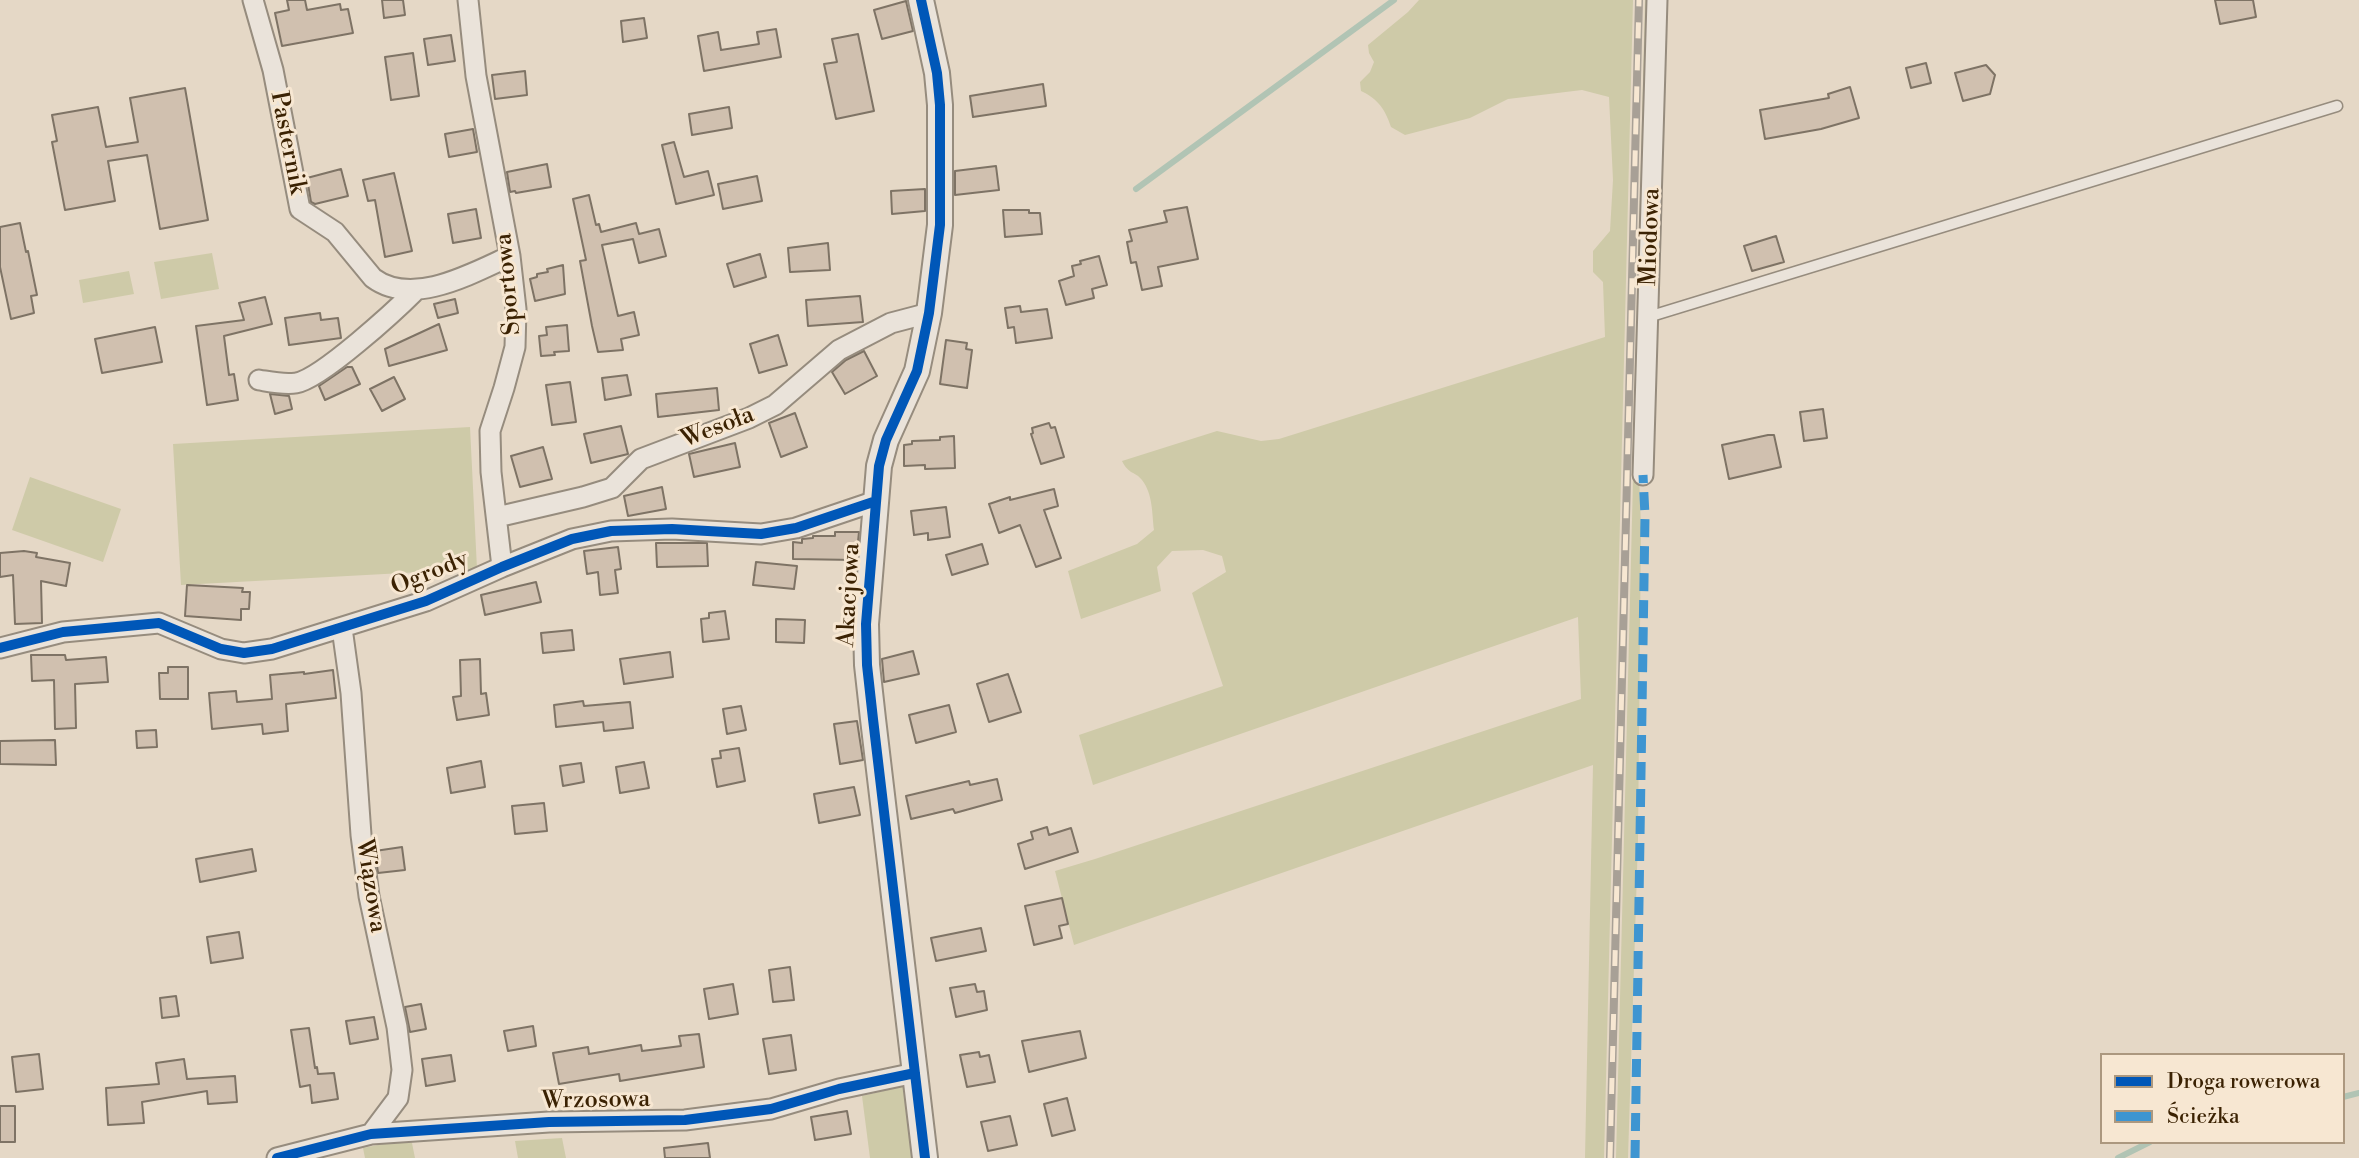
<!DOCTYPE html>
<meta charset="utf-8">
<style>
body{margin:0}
#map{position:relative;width:2359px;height:1158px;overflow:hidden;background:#e5d8c6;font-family:"Libre Bodoni",serif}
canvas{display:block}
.legend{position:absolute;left:2100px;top:1053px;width:245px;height:91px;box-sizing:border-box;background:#f7e7d2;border:2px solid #ac987f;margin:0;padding:9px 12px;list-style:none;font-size:21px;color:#3b2203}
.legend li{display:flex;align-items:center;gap:14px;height:35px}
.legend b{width:35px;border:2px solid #ac987f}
</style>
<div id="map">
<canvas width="2359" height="1158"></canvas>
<ul class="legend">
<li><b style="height:9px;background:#0057b8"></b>Droga rowerowa</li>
<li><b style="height:9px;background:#3e95d1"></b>Ścieżka</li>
</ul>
</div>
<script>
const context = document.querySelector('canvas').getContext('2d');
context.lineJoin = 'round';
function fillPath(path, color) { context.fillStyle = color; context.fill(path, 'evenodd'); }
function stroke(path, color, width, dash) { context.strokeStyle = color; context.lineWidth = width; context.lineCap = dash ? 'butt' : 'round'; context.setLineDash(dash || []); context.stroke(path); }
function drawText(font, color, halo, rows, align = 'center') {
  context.font = font + ' "Libre Bodoni",serif'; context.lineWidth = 6; context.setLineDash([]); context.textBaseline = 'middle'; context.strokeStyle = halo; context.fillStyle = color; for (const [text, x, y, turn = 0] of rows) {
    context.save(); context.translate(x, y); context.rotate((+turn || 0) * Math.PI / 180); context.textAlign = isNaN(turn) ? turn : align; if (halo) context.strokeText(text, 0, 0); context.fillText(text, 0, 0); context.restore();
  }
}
fillPath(new Path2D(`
 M1419,0H1633L1604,1158H1585L1593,765L1074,945L1055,871L1095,859L1581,699L1578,617L1093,785L1079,735L1223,686L1192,593L1226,572L1222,556L1203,550L1172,551L1157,567L1161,591L1081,619L1068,571L1137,544L1154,530C1152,514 1153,494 1142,480C1135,471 1129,475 1122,461L1217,431L1261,441L1279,439L1605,337L1603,282L1593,272V251L1610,231L1613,180L1609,97L1582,90L1508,99L1470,118L1405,135L1391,127C1385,109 1378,99 1361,91L1360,82L1370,72L1374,62L1369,53L1368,45L1408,12Z
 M1645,0H1653L1639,474L1641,527L1638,839L1628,1158H1616Z
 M212,253L219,289L161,299L154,262Z
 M129,271L134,294L83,303L79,280Z
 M470,427L477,569L181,585L173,444Z
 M30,477L121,509L103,562L12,530Z
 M904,1086L912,1158H870L862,1096Z
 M562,1138L566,1158H518L515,1141Z
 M388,1143H412L415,1158H365L363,1148Z`), '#cecaa8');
stroke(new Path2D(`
 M1136,189L1394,0
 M2343,1097L2359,1093
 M2118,1158L2150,1142`), '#b1c4b4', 6);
const building = new Path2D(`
 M287,0H305L307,10L340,4L341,10L348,9L353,33L282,46L275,13L289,10Z
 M382,0H403L405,15L384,18Z
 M2215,0H2253L2256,17L2220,24Z
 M906,1L913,31L882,39L874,10Z
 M644,18L647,38L623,42L621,21Z
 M776,29L781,57L704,71L698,36L718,32L721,50L759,44L757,32Z
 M858,34L874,111L836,119L824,64L837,62L832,39Z
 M451,35L455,61L428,65L424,39Z
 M413,53L419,96L391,100L385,57Z
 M1926,63L1931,83L1911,88L1906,68Z
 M1986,65L1995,75L1990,94L1963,101L1955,73Z
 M525,71L527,95L495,99L492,75Z
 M1043,84L1046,106L973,117L970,96Z
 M1850,87L1859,118L1821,129L1765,139L1760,110L1829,98L1828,94Z
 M185,88L208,220L160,229L147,155L108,161L115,201L65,210L52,142L57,141L52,115L98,107L106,147L138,142L130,98Z
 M729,107L732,128L692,135L689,114Z
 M473,129L477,152L449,157L445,134Z
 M674,142L684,177L708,171L714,195L676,204L662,145Z
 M547,164L551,187L516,193L515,191L510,192L507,172Z
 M996,166L999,190L955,195V171Z
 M341,169L348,196L315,204L311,202L307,178Z
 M394,173L412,251L385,257L375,200L368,201L363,180Z
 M757,176L762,201L723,209L718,184Z
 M925,189V211L892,214L891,191Z
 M589,195L596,225L599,224L601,232L636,223L639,234L659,229L666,256L639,263L633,239L602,245L618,316L634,312L639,335L621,339L623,350L598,352L592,326L580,261L586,260L573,199Z
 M1187,207L1198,259L1158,267L1162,286L1142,290L1136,262L1131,263L1127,242L1132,241L1129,230L1167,222L1164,211Z
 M476,209L481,238L453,243L448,214Z
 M1003,210H1029V213H1040L1042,234L1005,237Z
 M20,223L26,252L28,251L37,295L31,296L34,313L11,319L0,267V227Z
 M1776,236L1784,262L1752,271L1744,246Z
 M828,243L830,270L790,272L788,248Z
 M760,254L766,277L734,287L727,264Z
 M1099,256L1107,285L1092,289L1094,298L1066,305L1059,281L1074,276L1072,266L1081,264L1080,261Z
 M563,265L565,294L535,301L530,279L537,277V274L548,272L547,269Z
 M860,296L863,322L808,326L806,300Z
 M265,297L272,324L224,336L229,375L234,374L238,400L207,405L196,326L244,320L239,303Z
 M455,299L458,313L438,318L434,304Z
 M1020,306L1021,312L1047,309L1052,338L1016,343L1014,327L1008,328L1005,308Z
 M320,313L321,320L338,318L341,338L289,345L285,318Z
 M439,324L447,350L389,366L385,349Z
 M567,325L569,351L554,352L555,355L541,356L539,336L547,335L546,327Z
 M155,327L162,362L102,373L95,339Z
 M778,335L787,365L759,373L750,344Z
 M946,340L967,343L966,349L972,350L967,388L940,384Z
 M864,351L877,376L845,394L832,372L846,360Z
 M347,367H352L360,384L325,400L319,386Z
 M627,375L631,395L605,400L602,378Z
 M394,377L405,399L382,411L370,389Z
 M570,382L576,422L552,425L546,385Z
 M717,388L719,410L658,417L656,394Z
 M270,394L289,396L292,409L275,414Z
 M1823,409L1827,438L1804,441L1800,412Z
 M795,413L807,447L781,457L769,423Z
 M1049,423L1051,428L1055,427L1064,457L1041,464L1031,434L1033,433L1032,428Z
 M621,426L628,454L591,463L584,434Z
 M1768,435H1774L1781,467L1729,479L1722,445Z
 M954,436L955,468L925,469V465L904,466V445L912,444V441L940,440V437Z
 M735,443L740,467L694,477L689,454Z
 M543,447L552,479L520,487L511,456Z
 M662,487L666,509L628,516L624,496Z
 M1054,489L1058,506L1044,510L1061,558L1036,567L1020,525L999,533L989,504L1010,497V500Z
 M946,507L950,537L928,540V533L914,535L911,511Z
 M835,532H859L856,560L793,559V542L802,543V539L813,538V536H835Z
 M656,543H707L708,566L657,567Z
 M982,544L988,564L952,575L946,555Z
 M618,547L621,569L615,570L618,593L600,595L598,572L587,574L584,551Z
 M24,551L37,553L36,557L70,563L66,586L41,581L42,623L15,624L13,575L0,577V553Z
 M756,562L797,566L794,589L753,585Z
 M536,582L541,602L485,615L481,595Z
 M187,585L243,588L242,592H250L249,609H241V620L185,616Z
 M725,611L729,639L703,642L701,619L709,618V613Z
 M776,619L805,620L804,643L776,642Z
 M572,630L574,650L543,653L541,633Z
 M913,651L919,674L884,682L882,659Z
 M670,652L673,677L624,684L620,659Z
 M31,655H65L66,660L106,657L108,682L75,684L76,728L55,729L54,680L32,681Z
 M480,659L481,694L486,693L489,715L457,720L453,697L461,696L460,660Z
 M168,667H188V699H160L159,673H168Z
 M333,670L336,698L286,704L288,731L263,734L262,724L212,729L209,693L236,691L237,702L272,699L270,675L304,672V674Z
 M1008,674L1021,712L989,722L977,684Z
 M583,701L584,706L630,702L633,728L604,731L603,722L556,727L554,705Z
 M949,705L956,732L916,743L909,715Z
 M741,706L746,730L727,734L723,709Z
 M857,721L863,760L840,764L834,724Z
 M156,730L157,747L137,748L136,731Z
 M55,740L56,765L0,764V741Z
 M739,748L745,781L717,787L712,759L721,758L720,751Z
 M481,761L485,787L451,793L447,768Z
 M644,762L649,788L620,793L616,767Z
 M581,763L584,782L563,786L560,766Z
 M997,779L1002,800L955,813L953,809L911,819L906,796L969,781L970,785Z
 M854,787L860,815L819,823L814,794Z
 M544,803L547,831L515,834L512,806Z
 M1047,827L1049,835L1071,828L1078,852L1025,869L1018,844L1033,839L1031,832Z
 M402,847L405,870L378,873L375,851Z
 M252,849L256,871L200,882L196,859Z
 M1062,898L1068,924L1059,926L1062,938L1034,945L1025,906Z
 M981,928L986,951L936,961L931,938Z
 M239,932L243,958L211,963L207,937Z
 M790,967L794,1000L773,1002L769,970Z
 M733,984L738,1014L709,1019L704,989Z
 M975,984L977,992L984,991L987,1010L956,1017L950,988Z
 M176,996L179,1016L162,1018L160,998Z
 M421,1004L426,1029L410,1032L405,1007Z
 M374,1017L378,1039L350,1044L346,1021Z
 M533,1026L536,1046L508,1051L504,1031Z
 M309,1028L315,1068L317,1067L318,1074L334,1073L338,1099L312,1103L310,1085L300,1087L291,1030Z
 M1080,1031L1086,1058L1029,1072L1022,1041Z
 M699,1034L704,1067L620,1081L619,1074L559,1084L553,1053L588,1047L589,1054L641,1045L642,1051L681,1046L679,1036Z
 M791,1035L796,1070L769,1074L763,1039Z
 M979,1052L980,1057L989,1055L995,1082L967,1087L960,1055Z
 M39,1054L43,1089L16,1092L12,1057Z
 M451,1055L455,1081L426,1086L422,1059Z
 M184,1059L187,1079L235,1076L237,1102L208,1104L207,1091L142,1102L144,1123L108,1125L106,1088L159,1084L156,1063Z
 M1067,1098L1075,1130L1052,1136L1044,1104Z
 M0,1106H15V1142H0Z
 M847,1111L851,1134L815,1140L811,1117Z
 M1010,1116L1017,1145L988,1151L981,1122Z
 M708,1143L710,1158H665L664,1148Z`);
fillPath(building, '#d0c0af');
stroke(building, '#7e7365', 2);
const service = new Path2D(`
 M1648,317L2337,106`);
const minor = new Path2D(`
 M253,0L273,70L300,209L335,232L373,278C412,307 471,274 510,256
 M468,0L476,76L510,256L516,309L515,347L504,388L490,431L491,472L502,567
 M259,380C271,382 284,385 296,383C321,379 396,310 416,290
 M1643,475L1657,0
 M497,517L583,497L612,488L641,459L749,418L775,405L839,350L891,323L929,313
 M342,628L351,693L361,835L369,896L397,1027L402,1070L398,1098L371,1134
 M0,648L63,632L159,623L221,649L244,653L272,649L426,601L502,567L572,539L611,531L672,529L761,534L796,528L876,501
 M277,1158L371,1134L549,1122L685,1120L771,1109L839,1089L915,1073`);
const tertiary = new Path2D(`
 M921,0L937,73L940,105V225L929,313L917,371L886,440L879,466L866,624L867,665L873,719L925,1158`);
stroke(service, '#968c7e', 13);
stroke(minor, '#968c7e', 23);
stroke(tertiary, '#968c7e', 28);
stroke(service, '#eae3da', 10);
stroke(minor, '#eae3da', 19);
stroke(tertiary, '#eae3da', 24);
const rail = new Path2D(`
 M1610,1158L1639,0`);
stroke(rail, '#a8a096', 8);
stroke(rail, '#f7e7d2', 5, [16]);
stroke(new Path2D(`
 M1635,1158L1645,516L1643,475`), '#3e95d1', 9, [18, 9]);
stroke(new Path2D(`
 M921,0L937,73L940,105V225L929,313L917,371L886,440L879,466L866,624L867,665L873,719L925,1158
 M0,648L63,632L159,623L221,649L244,653L272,649L426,601L502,567L572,539L611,531L672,529L761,534L796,528L876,501
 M277,1158L371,1134L549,1122L685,1120L771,1109L839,1089L915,1073`), '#0057b8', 10);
drawText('24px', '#3b2203', '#f7e7d2', [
 ["Pasternik",287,143,79],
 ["Miodowa",1651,237,-88],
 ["Sportowa",509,284,-95],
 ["Wesoła",718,428,-21],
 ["Ogrody",430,574,-22],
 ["Akacjowa",850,595,-87],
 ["Wiązowa",370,886,81],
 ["Wrzosowa",596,1101,-1]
]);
</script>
